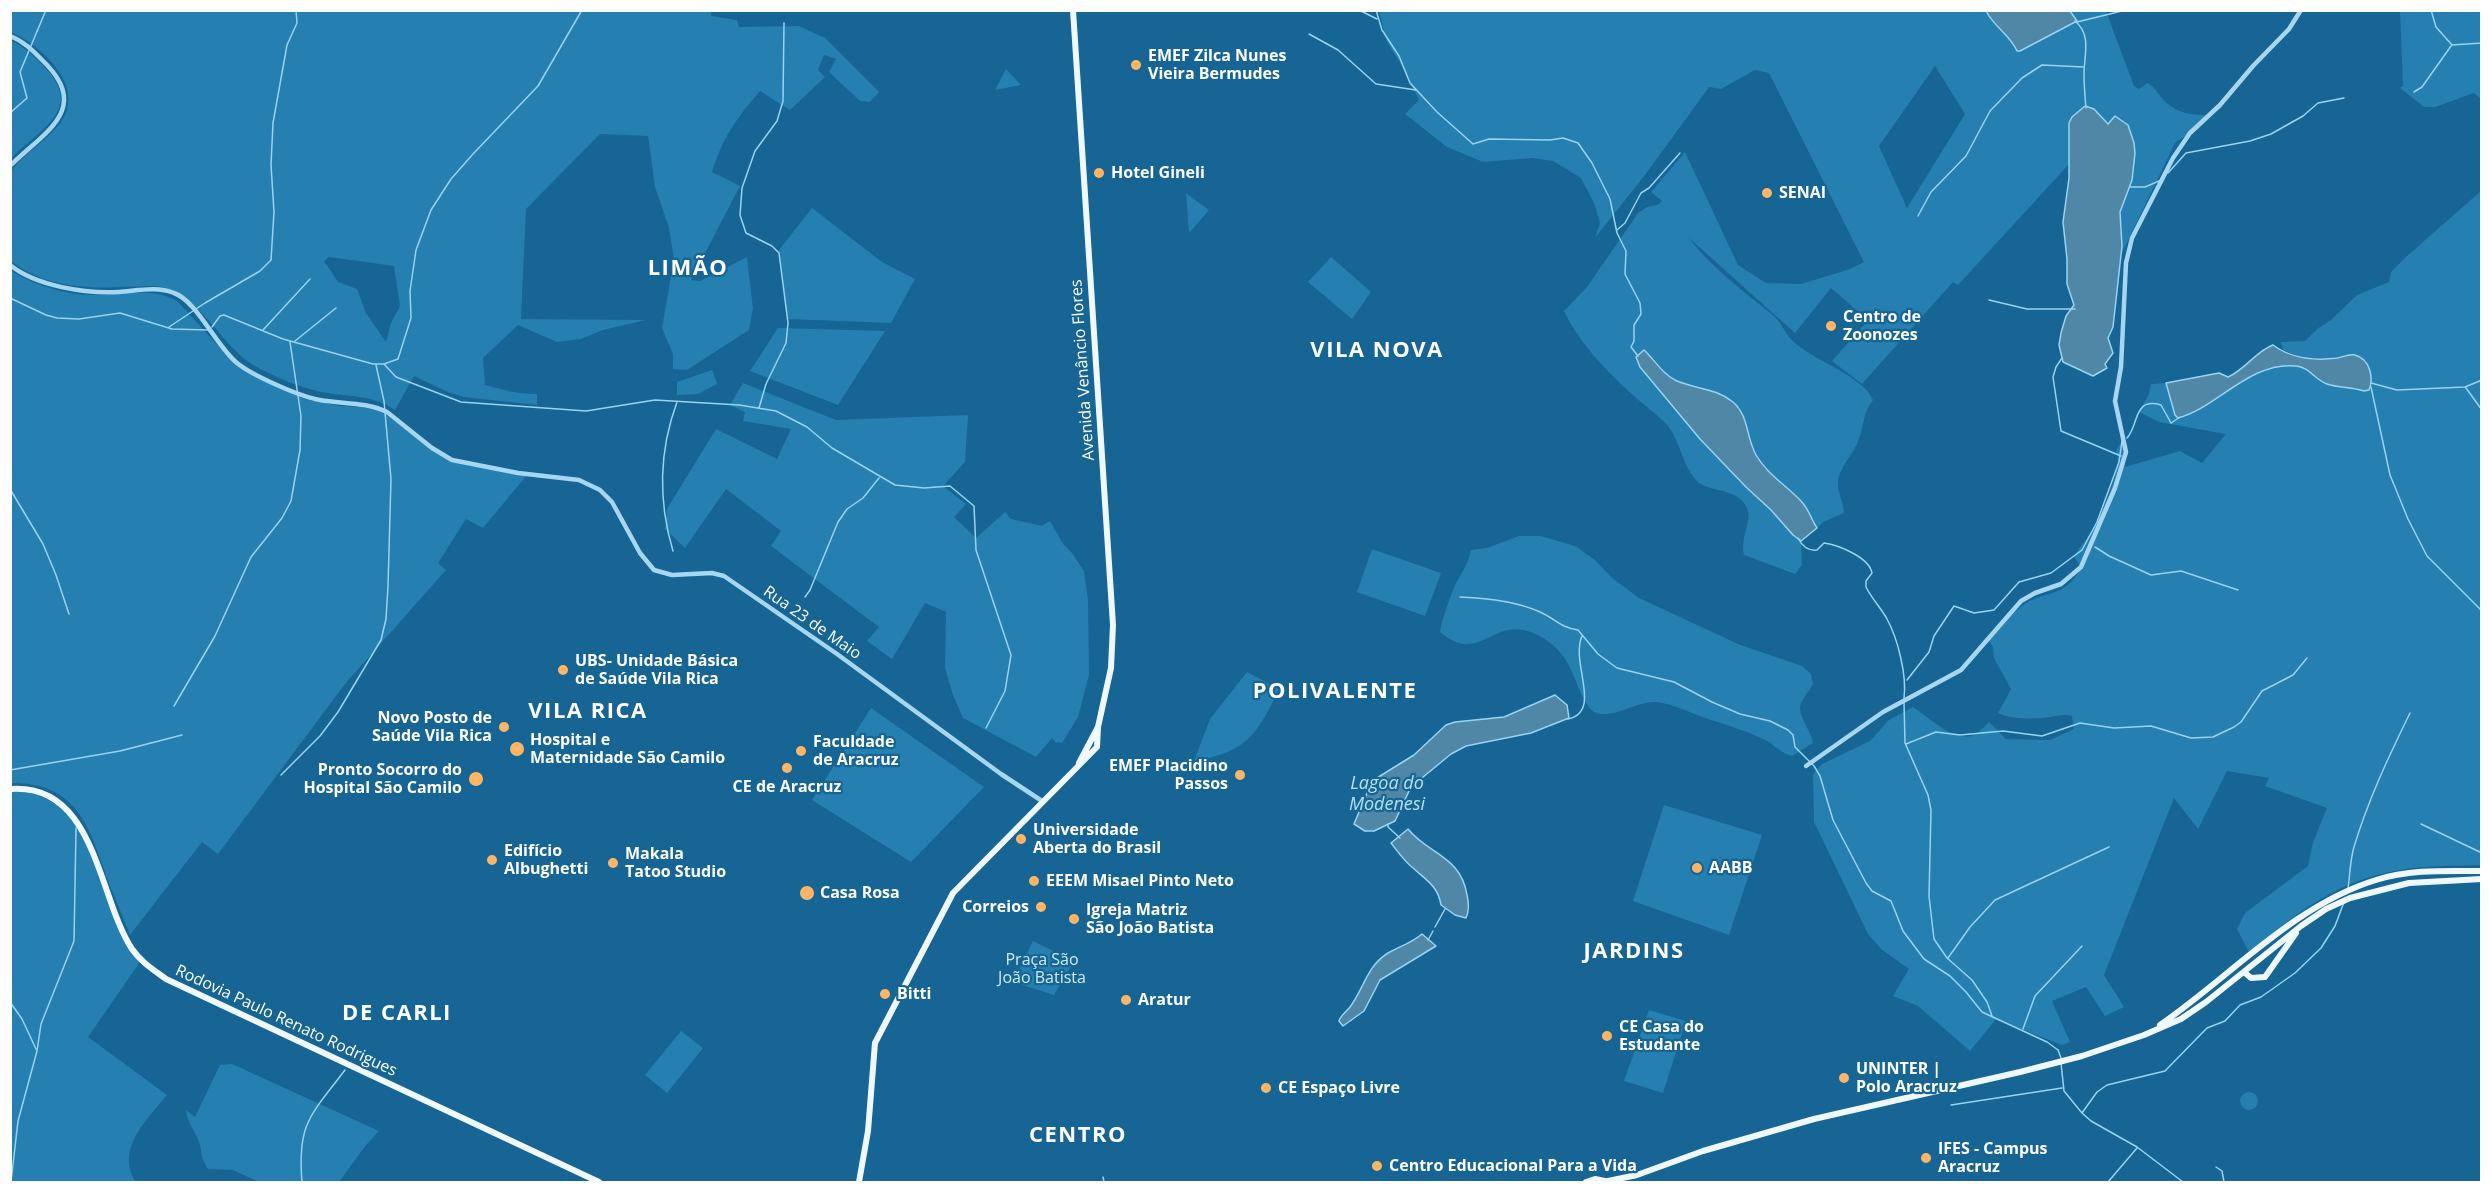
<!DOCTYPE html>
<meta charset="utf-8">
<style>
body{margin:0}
#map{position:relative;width:2492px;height:1193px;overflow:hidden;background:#166594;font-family:"Open Sans",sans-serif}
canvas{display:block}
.frame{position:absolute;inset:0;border:12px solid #fff;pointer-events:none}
</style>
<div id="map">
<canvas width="2492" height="1193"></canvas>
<div class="frame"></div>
</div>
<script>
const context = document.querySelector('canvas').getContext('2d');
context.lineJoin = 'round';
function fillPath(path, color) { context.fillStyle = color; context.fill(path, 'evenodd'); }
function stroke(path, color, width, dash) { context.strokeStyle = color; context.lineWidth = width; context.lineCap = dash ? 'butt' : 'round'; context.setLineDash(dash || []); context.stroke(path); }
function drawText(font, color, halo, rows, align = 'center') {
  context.font = font + ' "Open Sans",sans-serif'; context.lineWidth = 4.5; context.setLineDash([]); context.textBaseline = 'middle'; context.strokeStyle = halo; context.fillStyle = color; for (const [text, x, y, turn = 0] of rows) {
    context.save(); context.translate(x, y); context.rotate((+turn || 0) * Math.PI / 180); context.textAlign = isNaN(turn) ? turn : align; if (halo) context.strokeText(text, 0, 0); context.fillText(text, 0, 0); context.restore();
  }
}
fillPath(new Path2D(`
 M10,11H711V16L737,20L739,27L799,26L825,38L879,92L870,102L860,101L829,72L836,59L824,55L818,70L825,77L790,110L760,91C736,119 723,137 712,172L740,186L691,280L700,281L747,257L753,309L749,330L687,370L673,369V354L662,328L674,259L669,228L655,187L648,136L600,134L526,209L521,319L646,320L603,330L581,339L557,342L518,325L483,358L485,385C505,390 516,394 537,394V405L464,397L448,392L414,376L395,410C372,394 347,397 321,392C298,387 273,376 253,365C224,347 200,299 169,289C154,284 138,287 123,287C84,289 43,286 11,261V171C24,154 44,142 58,126C90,89 42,46 11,32ZM329,257L394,266L400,306L391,323L386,342L366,313L357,289L338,282L324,261Z
 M1379,11H1986C1995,28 2009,35 2017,50L2021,51L2076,21L2070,11H2106L2134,86L2139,89L2147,83C2154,86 2156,91 2161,97C2172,111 2187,115 2205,115C2204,133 2186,133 2175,143L2120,257L2122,233L2120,212L2132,180L2135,153L2094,109L2085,107L2072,117L2069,123L2070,163L1958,285L1953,282L1862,384L1832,361L1868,320L1831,288L1795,333L1688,237C1711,267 1743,291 1773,315C1782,323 1786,336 1796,344C1815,360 1865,378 1873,400C1863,413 1864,425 1859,439C1854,454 1840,466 1838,481C1837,493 1844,502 1844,513L1823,522L1817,528L1810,512L1802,502L1760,462L1750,442L1745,420L1740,410L1701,387L1678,382L1668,376L1653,358L1636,357L1640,367C1681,415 1721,461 1766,504C1778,516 1787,531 1801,541L1802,565L1795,574L1744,555C1739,535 1756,519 1744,503C1732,487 1707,493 1695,479C1682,464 1680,441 1668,426C1658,415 1645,406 1634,396C1607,372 1580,344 1564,311L1587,287L1638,213L1647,207L1658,205L1662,201L1651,192L1685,152L1738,265L1766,283L1801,284L1850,269L1864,262L1769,73L1755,70L1721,89L1709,87L1645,175L1595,238L1600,223L1594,203L1581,178L1553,161L1532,158L1483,162L1447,147L1405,114L1419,100L1402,66L1387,42ZM1935,66L1965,114L1907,208L1879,146Z
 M2400,11H2481V99L2474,93L2435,107H2424L2400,88L2403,86Z
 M11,41C26,47 36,58 47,70C85,111 35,132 11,159Z
 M1006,69L1021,85L995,90Z
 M2481,191V865C2453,866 2423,865 2395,871C2338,881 2291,915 2250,954L2237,929L2245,913L2308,866L2313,842L2327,808L2265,786L2269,778L2227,771L2198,829L2174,798L2104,975L2124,1007L2105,1016L2086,987L2052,1001L2070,1042L2062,1045L1996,1019L1970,1051L1918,1006L1893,996L1909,969L1881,949L1868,934L1814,822L1813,774L1822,764L1870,741L1889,720L1913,707C1930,718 1954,743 1974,735C1979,733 1985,726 1989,722L2006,739L2050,740L2074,729L2072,716C2062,713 2054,717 2043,718C2029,719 2010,719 1998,713L2011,689L1994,658L1993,647L1989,641C2000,630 2010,615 2022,606C2043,590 2065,599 2081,568L2074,556C2081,545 2090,535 2096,524C2103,509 2124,465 2116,451L2124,437L2126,444L2125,467L2180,451L2202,463L2226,434L2159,422L2139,412L2149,394L2151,384L2166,383L2173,411L2190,413L2253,375L2275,366H2301L2326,383L2364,391V361L2354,355L2308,360L2283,350L2281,342L2305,341L2317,329L2331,320L2357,295L2389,282L2391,272L2407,256Z
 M1186,193L1209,210L1189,233Z
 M812,208L882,262L915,279L891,323L787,319L779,250Z
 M1331,257L1371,292L1352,319L1308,282Z
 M10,270C36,287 70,296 100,295C125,295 156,287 178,302L234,363L304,399L340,406L360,407L381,411L439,455L455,462L527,475L483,528L466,519L438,563L446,570L345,684L218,854L202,842L130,935C123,918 116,900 109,883C90,830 79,782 11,783Z
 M778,328L885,331L838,405L750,371Z
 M712,370L717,384L698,394L677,395V382Z
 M743,383L836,420L968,415L965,462L943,486L966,504L954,517L976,538L1005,512L1011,519L1042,526L1050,521L1063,544L1072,553L1084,571L1088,600L1089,675L1078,717L1062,743L1055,742L1052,738L1036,757L963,718L953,695L945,668L946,612L925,603L892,659L867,641L879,627L771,546L781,531L726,489L685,548L665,529L667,509L716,429L777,459L791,429L743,421L745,412L730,405Z
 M1519,536H1541L1575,546L1595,560L1611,577L1639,598L1738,644L1802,666L1811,674L1813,684C1810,690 1805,695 1802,701C1795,714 1811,729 1813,743L1792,756C1780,753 1773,743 1761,738C1743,730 1724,724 1705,718C1691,713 1677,706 1662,703C1641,697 1614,720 1596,713C1583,707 1575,675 1567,662C1560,650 1547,638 1533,633C1492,616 1480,666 1440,632C1442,618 1448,604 1453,590C1459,575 1468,566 1471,550L1487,548Z
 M1372,549L1441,573L1425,616L1357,592Z
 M1247,672L1279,689C1257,735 1247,752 1194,761L1210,719Z
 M871,708L984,787L911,862L812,800Z
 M10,791C45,790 76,813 88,845C94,859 97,874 103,889C114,916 123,938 140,962L88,1037L167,1095C147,1120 115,1149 136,1182H11Z
 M1664,805L1762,835L1729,935L1633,901Z
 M1033,941L1074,961L1054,995L1013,982Z
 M1649,1010L1686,1021L1663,1093L1624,1081Z
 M681,1031L703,1048L667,1093L645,1075Z
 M232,1064L379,1131L366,1145L339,1182H259L233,1170L208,1169C199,1155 203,1154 199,1142C195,1130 187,1123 186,1110L195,1117L220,1065Z
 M2240 1101a9 9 0 1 1 18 0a9 9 0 1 1-18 0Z`), '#257fb0');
const water = new Path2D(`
 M1986,11H2070L2077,21L2020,51H2017C2010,35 1995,28 1986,11Z
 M2085,106L2094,109L2108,124L2115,116L2128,125L2134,143L2135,153L2132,180L2120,212L2122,246L2113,327L2108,338L2113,353L2105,364L2107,368L2093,376L2063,362L2059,345L2061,333L2066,316L2074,305L2067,284V259L2063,222L2069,178V123L2072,117Z
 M2273,345C2292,359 2314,361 2337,358C2342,357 2350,354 2355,355C2370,359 2374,378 2369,390L2364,391C2352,387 2339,388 2327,384C2315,380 2309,367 2296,366C2250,361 2217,408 2178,418L2175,415L2166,383L2219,373L2228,377C2246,369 2256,351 2273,345Z
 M1644,350C1655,360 1663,375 1677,381C1696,389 1716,388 1733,402C1749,416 1746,437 1756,455C1767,474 1786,485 1801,501C1809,509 1811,519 1817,528L1801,541L1793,535L1771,510L1746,487L1700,439L1640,367L1636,357Z
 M1555,695L1567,705L1569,718L1531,733L1466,746L1451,754L1411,787L1395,821L1374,831H1365L1354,824L1372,781L1414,755L1446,725L1455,722L1504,717Z
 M1408,829C1429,855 1461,856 1467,895C1469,903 1469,911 1466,918L1455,915L1441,905C1438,886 1426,880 1413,868C1404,861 1398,852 1391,843Z
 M1422,934L1436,946L1380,980L1364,1011L1343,1026L1339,1021C1341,1015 1346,1012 1350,1007C1364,988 1367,966 1388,953C1400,946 1412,943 1422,934Z`);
fillPath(water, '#5087a7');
stroke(water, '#98d4f4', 1.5);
stroke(new Path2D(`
 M1359,10L1377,19
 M1376,10L1382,30L1399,56L1410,83L1437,112L1473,144L1489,139L1550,140L1563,138L1578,143L1592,163L1610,199L1617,233L1626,251L1625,274L1640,303L1641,314L1634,325V341L1631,347L1638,356
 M2431,10L2436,27L2452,45L2482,43
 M2075,21C2092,35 2084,55 2084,74C2084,85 2085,97 2086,108
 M2077,22L2126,10
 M1309,34L1338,50L1376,84L1416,90
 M2414,92L2422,87L2451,46
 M10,113L27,98L20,72L46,10
 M2168,173L2186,153L2250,141L2271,134L2303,116L2318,103L2344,98
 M2130,187H2145L2159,181
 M1918,216L1931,192L1966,156L1990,111L2022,78L2042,65L2083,67
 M1617,230L1625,223L1641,193L1649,188L1680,153
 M10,298L46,315L57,318L79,319L120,313L172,329L208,330
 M1989,300L2027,309H2075
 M169,327L205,303L260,271L271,260L274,212L271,165L273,123L287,45L297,23L296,10
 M212,327L220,316L224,315L283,339L373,364H384L398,359L411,318L410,291L416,250L431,210L451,179L473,154L538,86L582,10
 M263,330L310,279
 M295,341L336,308
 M2062,358L2056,367L2053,377L2061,431L2121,456
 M384,364L396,377L461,402L586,411L655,400L739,405L776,411L807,427L832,448L895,485L924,488L950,486L974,506L976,550L1011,655L1005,691L986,728
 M2371,383L2397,390L2465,387L2482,380
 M2371,387L2390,475L2408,519L2427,556L2482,611
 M2466,388L2482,410
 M759,408L766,384L786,343L788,323L779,253L772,246L746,233L740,215L742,188L755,151L777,121L783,101L784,23
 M2127,438C2139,425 2133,397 2161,405L2171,423L2180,417
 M10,489L43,544L56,575L69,614
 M1798,538C1802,546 1808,551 1817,550L1824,543C1838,545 1869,557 1872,573L1866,581V587C1872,599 1881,608 1887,619C1898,639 1907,676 1904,698
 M2095,547L2109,556L2151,575L2181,571L2238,590
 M673,551C658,501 659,451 677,402
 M805,597L810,590L838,522L847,509L863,498L879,478
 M1460,597C1487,598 1516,601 1540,612C1556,619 1559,627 1578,630L1598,654L1617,668L1674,682L1712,702L1740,714L1770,721L1788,730L1793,735L1795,747L1814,766L1820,776L1833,820L1866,883L1872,891L1891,901L1903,931L1924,959L1950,976L1966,992L1982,1012L2047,1042L2058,1050L2061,1058
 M1907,680L1929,652L1934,636L1954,606L1974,613L1994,610L2019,582L2051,573L2082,550L2097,522L2119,462L2122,441
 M1904,702L1905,743L1928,795L1931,810L1929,896L1934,939L1947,958L1972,980L1987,1002L1992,1016
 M174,706L215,636L251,557L282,518L291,501L300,450L301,416L290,342
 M1568,719C1603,711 1570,663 1582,636
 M1906,744L1936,732L1960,735L2003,731L2042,736L2080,723L2114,728L2151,726L2191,738L2213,737L2234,727L2241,722L2262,691L2293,675L2307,658
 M10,770L120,751L182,735
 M281,775L320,736L338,712L381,640L386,619L388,586L391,479L384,401L376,365
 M1388,824V827L1400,838
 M2421,824L2482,853
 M2348,889C2350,875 2350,860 2354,847C2368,800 2389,756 2410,713
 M1435,927L1445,909
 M1428,940L1433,931
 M1948,958L1970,927L1995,900L2109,847
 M10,1002L22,1019L36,1049
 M2023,1029L2035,996L2082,946
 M2061,1063L2064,1091L2082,1113L2091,1121L2137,1147L2183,1182
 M1951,1105L2062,1088
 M2082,1113L2097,1092L2107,1085L2165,1071L2207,1028L2225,1021L2240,1005L2261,997L2295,973L2321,948L2335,926L2344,902
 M2216,1167L2222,1171L2224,1182
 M1103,1177L1104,1182
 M11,1182L18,1121L37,1051L41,1024L74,941L76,828
 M302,1182C297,1123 311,1115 345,1070
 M2108,1182L2137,1148`), '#98d4f4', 1.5);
stroke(new Path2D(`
 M10,36C26,42 36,54 47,65C91,111 40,135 10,166
 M10,265C36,286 86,294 119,292C136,291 157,286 174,293C197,301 216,346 237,363C253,376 301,397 320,400C343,404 366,402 387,412L432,448L452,460L518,473L579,480L600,490L612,502L640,553L654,570L672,575L712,573L724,576L837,654L1001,774L1042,801
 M1806,766L1883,712L1961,670L2021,601L2035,593L2061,584L2081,567L2115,488L2126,452L2115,401L2121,367L2126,263L2132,238L2173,158L2190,133L2220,105L2253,66L2289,29L2301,10`), '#a6d6f1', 4.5);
stroke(new Path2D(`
 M1079,763L1098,727
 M10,789C96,782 98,898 132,949C141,962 154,970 166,979L599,1182
 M2244,972L2251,978L2265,977L2296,933
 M2160,1025C2230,977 2294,905 2376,880C2410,869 2447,871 2482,871
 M1608,1181L1637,1175L1703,1151L1814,1119L2020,1072L2082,1056L2144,1035L2181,1019L2206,1002L2301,926L2326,909L2350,898L2409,883L2482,879
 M859,1182L868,1131L875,1043L953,893L1097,747L1098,727L1111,668L1113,625L1073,10
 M1586,1182L1595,1179L1610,1182`), '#f0f8ff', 6);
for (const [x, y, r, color] of [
 [1136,65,6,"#ffb566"],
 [1099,173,6,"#ffb566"],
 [1767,193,6,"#ffb566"],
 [1831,326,6,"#ffb566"],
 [563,670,6,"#ffb566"],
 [504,727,6,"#ffb566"],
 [517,749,8,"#ffb566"],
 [801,751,6,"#ffb566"],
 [787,768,6,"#ffb566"],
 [1240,775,6,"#ffb566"],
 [476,779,8,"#ffb566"],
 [1021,839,6,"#ffb566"],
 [492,860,6,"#ffb566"],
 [613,863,6,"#ffb566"],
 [1697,868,6,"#ffb566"],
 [1034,881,6,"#ffb566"],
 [807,893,8,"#ffb566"],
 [1041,907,6,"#ffb566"],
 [1074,919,6,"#ffb566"],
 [885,994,6,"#ffb566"],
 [1126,1000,6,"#ffb566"],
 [1607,1036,6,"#ffb566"],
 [1844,1078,6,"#ffb566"],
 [1266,1088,6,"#ffb566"],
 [1926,1158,6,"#ffb566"],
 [1377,1166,6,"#ffb566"]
]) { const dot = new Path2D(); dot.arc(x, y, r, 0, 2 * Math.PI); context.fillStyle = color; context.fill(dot); stroke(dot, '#166594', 2); }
drawText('bold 16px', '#fff', '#166594', [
 ["EMEF Zilca Nunes",1148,56],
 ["Vieira Bermudes",1148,74],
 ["Hotel Gineli",1111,173],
 ["SENAI",1779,193],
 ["Centro de",1843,317],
 ["Zoonozes",1843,335],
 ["UBS- Unidade Básica",575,661],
 ["de Saúde Vila Rica",575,679],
 ["Novo Posto de",492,718,"right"],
 ["Saúde Vila Rica",492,736,"right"],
 ["Hospital e",530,740],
 ["Maternidade São Camilo",530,758],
 ["Faculdade",813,742],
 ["de Aracruz",813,760],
 ["EMEF Placidino",1228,766,"right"],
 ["Passos",1228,784,"right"],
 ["Pronto Socorro do",462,770,"right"],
 ["Hospital São Camilo",462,788,"right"],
 ["CE de Aracruz",787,787,"center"],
 ["Universidade",1033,830],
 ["Aberta do Brasil",1033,848],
 ["Edifício",504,851],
 ["Albughetti",504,869],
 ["Makala",625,854],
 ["Tatoo Studio",625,872],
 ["AABB",1709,868],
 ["EEEM Misael Pinto Neto",1046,881],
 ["Casa Rosa",820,893],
 ["Correios",1029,907,"right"],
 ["Igreja Matriz",1086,910],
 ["São João Batista",1086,928],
 ["Bitti",897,994],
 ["Aratur",1138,1000],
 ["CE Casa do",1619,1027],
 ["Estudante",1619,1045],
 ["UNINTER |",1856,1069],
 ["Polo Aracruz",1856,1087],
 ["CE Espaço Livre",1278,1088],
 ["IFES - Campus",1938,1149],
 ["Aracruz",1938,1167],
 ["Centro Educacional Para a Vida",1389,1166]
], 'left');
drawText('16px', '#fff', '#166594', [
 ["Avenida Venâncio Flores",1083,370,-94],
 ["Rua 23 de Maio",812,623,35],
 ["Rodovia Paulo Renato Rodrigues",286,1021,25]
]);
drawText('16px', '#cdebfc', '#166594', [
 ["Praça São",1042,960],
 ["João Batista",1042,978]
]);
drawText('italic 18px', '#b6e1f8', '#166594', [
 ["Lagoa do",1387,784],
 ["Modenesi",1387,805]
]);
context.letterSpacing = '1.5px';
drawText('bold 22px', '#fff', '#166594', [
 ["LIMÃO",688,269],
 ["VILA NOVA",1377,351],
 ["POLIVALENTE",1335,692],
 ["VILA RICA",588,712],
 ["JARDINS",1634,952],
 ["DE CARLI",397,1014],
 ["CENTRO",1078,1136]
]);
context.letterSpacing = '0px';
</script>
